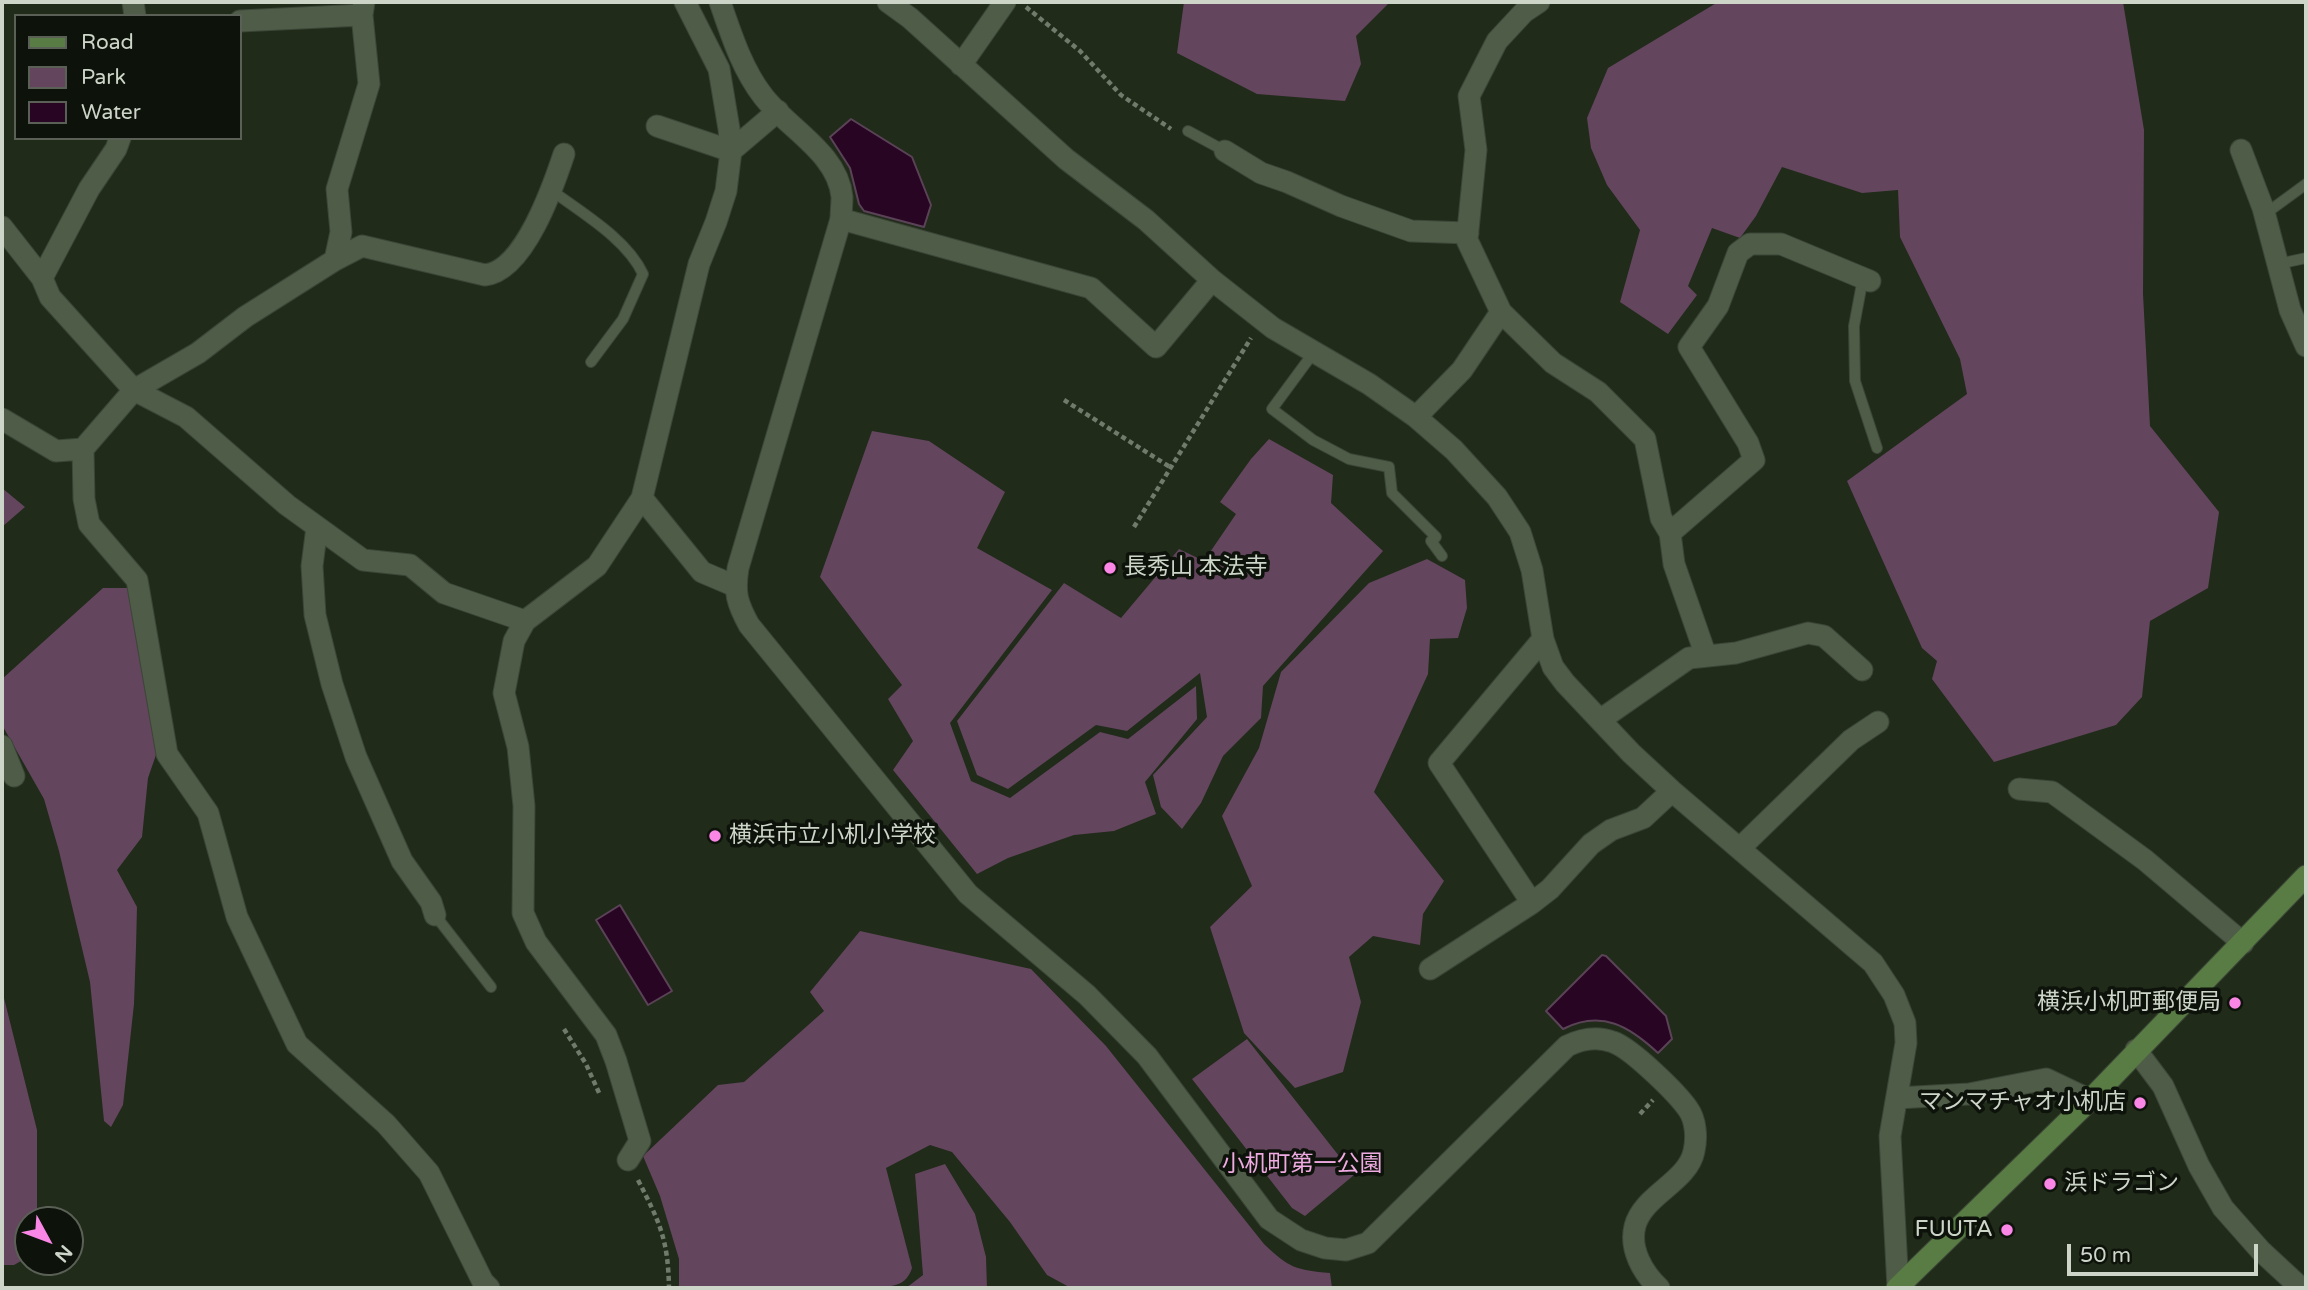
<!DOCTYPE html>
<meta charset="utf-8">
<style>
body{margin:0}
#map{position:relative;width:2308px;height:1290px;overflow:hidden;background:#202b1a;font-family:"Varela Round",sans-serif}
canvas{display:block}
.frame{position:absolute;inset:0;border:4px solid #cdd5c9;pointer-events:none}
.legend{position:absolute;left:14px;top:14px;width:228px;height:126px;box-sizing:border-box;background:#0d120a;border:2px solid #5a6056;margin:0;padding:9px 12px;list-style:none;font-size:21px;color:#cdd5c9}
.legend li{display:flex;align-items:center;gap:14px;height:35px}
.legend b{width:35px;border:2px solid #5a6056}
.north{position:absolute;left:14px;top:1206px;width:70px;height:70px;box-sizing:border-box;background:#0d120a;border:2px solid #5a6056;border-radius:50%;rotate:131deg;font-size:19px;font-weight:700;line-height:28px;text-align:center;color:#cdd5c9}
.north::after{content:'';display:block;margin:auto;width:24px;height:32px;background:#fa87e6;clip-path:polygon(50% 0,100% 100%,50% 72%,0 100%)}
.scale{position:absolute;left:2067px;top:1244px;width:191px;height:32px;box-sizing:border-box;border:4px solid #cdd5c9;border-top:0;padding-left:9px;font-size:21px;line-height:24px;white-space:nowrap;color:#cdd5c9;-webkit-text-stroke:5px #0d120a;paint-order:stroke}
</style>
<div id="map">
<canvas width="2308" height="1290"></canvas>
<div class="frame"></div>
<ul class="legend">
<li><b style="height:9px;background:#587c44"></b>Road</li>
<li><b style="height:19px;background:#63455d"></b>Park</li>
<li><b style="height:19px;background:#290524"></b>Water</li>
</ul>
<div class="north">N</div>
<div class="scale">50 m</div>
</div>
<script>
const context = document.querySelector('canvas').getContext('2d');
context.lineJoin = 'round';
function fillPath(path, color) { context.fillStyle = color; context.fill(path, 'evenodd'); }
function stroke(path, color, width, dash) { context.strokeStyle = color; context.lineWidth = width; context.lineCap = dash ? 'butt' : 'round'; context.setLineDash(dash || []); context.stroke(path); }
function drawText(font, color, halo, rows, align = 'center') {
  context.font = font + ' "Varela Round","Noto Sans JP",sans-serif'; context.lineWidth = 7; context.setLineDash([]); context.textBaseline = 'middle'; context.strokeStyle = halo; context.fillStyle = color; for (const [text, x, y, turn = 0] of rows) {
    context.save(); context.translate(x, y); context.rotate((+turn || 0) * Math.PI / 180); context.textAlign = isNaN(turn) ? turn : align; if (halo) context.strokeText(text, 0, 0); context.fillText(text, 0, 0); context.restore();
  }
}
fillPath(new Path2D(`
 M1184,2H1390L1356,36L1361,64L1345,101L1257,94L1177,53Z
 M1718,2H2123L2144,130L2143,294L2150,426L2219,512L2208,588L2150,621L2142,697L2116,725L1994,762L1932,679L1937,661L1922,648L1847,481L1967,394L1960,359L1900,237L1898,190L1862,193L1782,167L1756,216L1740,238L1712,228L1688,286L1697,295L1668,334L1620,302L1640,230L1607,185L1591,148L1587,118L1608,68Z
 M872,431L929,441L1005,492L977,548L1052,590L950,723L971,781L1010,798L1100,732L1128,739L1196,686L1197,719L1145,782L1156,814L1114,831L1074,835L1008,858L977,874L893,770L913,741L888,699L902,685L820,577Z
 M1269,439L1333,475L1331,503L1383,551L1263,686L1261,718L1223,756L1201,803L1182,829L1161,807L1153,775L1207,717L1200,673L1127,731L1096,725L1008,789L977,775L957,721L1064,583L1121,618L1179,549L1204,561L1236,514L1220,502L1251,459Z
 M2,488L25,507L2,527Z
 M1427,559L1465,580L1467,608L1458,638L1430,639L1428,674L1374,792L1444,881L1423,914L1420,945L1373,936L1349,957L1361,1002L1343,1072L1295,1088L1244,1033L1210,927L1252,886L1222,816L1259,748L1281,672L1369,583Z
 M103,588H128L157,752L148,778L142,837L117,870L137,907L136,947L134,1004L123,1105L111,1127L104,1121L90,982L59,851L44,799L2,725V679Z
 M860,931L1031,969L1106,1046L1264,1244C1289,1268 1296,1270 1330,1273L1332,1288H1071L1047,1275L1010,1222L952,1152L930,1145L886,1168L912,1268C906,1286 894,1286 876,1288H679V1259L660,1196L643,1156L718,1085L744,1082L824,1011L810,992Z
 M2,990L37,1130V1220H28V1257L14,1265H2Z
 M1247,1039L1354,1175L1305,1216L1292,1208L1192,1079Z
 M945,1164L975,1214L986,1257L987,1288H906L923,1275L915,1174Z`), '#63455d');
const water = new Path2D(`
 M851,119L912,157L931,205L924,227L864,211L859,204L850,168L830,137Z
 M620,905L672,991L648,1005L596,920Z
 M1602,955L1606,956L1666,1016L1672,1039L1658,1053C1630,1027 1602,1009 1563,1029L1546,1011Z`);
fillPath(water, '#290524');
stroke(water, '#5a4356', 2);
const lane = new Path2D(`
 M1188,131L1225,151
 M551,190C582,213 627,239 643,274L623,319L591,362
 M2265,214L2306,184
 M2278,264L2306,258
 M1863,278L1854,326L1855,381L1877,448
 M1314,352L1272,409L1313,440L1349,459L1389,467L1392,493L1436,537L1431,541L1442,556
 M435,915L491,987`);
const street = new Path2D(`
 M133,2L135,16
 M685,2L719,69L729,129L731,151
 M888,2L910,18L1066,159L1146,220L1212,280L1273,328L1369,384L1416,417L1454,450L1497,497L1520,532L1532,570L1543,639L1553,667L1565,683L1631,753L1672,791L1873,963L1894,995L1905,1023L1906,1043L1890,1136L1898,1288
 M240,21L362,15
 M961,65L1005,2
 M120,138L116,149L89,189L42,278L50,297L134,390L186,417L287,505L363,560L410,565L444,593L525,621L597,566L642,498L699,264L716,222L726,191L731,151L657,126
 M2241,150L2263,208L2290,310L2306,346
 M731,151L778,111
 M1225,151L1261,173L1287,182L1341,206L1411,231L1468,233
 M841,219L1091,288L1156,347L1212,280
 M2,227L42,278
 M335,260L341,232L337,189L369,84L362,15L364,2
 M1501,312L1553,363L1598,392L1645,439L1661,518L1670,533L1674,564L1706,656
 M1416,417L1462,370L1501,312L1467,240L1476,150L1469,96L1497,41L1524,12L1539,2
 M2,419L56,451L83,449
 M642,498L702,572L735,586
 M317,527L312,566L315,615L332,684L356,757L402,861L431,902L435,915
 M1670,533L1754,460L1748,443L1689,347L1718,306L1738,253L1750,244H1781L1870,281
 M525,621L514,641L504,693L518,747L524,806L523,913L536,942L606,1035L616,1061L640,1141L628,1160
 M1600,720L1689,658L1736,653L1808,633L1824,636L1862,670
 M2,746L14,776
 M2019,789L2052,792L2145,860L2243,943
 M1740,848L1851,740L1878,722
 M1532,903L1439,763L1543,639
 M1430,969L1532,903L1550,889L1591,844L1611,830L1643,818L1672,791
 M2136,1050L2163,1086L2199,1166L2223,1208L2261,1251L2301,1288
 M1897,1098L1969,1094L2046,1079L2090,1100
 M489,1288L483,1282L429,1173L386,1124L297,1044L237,917L208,813L167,754L137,580L89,524L84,499L83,449L134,390L198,353L245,317L335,260L362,246L485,275C524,271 553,187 564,154`);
const secondary = new Path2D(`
 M720,2C731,34 742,69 763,96C787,128 838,153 842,197C842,204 841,212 841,219L738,568C734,593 737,603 749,625L968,894L1087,995L1147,1056L1269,1219L1301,1240L1325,1248L1346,1250L1368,1243L1567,1046C1581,1039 1597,1036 1613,1042C1631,1048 1677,1093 1688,1109C1696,1120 1697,1138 1694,1151C1688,1182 1643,1195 1635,1226C1629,1249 1643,1273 1659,1288`);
const primary = new Path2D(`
 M1897,1288L2090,1100L2306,876`);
stroke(lane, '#3c4637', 12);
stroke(street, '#3c4637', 23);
stroke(secondary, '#3c4637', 23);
stroke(primary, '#3c4637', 23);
stroke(new Path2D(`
 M1026,7L1080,51L1121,95L1171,129
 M1064,400L1170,467
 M1134,527L1251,338
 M564,1029L586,1064L600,1095
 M1640,1114L1653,1100
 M638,1180C660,1223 668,1239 669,1288`), '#717b6c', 4.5, [5, 3.5]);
stroke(lane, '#4e5c48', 10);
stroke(street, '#4e5c48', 21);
stroke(secondary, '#4e5c48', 21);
stroke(primary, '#587c44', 21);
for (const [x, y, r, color] of [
 [1110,568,7,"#fa87e6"],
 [715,836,7,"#fa87e6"],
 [2235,1003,7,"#fa87e6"],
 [2140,1103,7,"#fa87e6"],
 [2050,1184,7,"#fa87e6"],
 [2007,1230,7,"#fa87e6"]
]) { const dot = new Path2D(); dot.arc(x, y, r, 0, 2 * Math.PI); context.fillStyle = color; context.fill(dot); stroke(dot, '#0d120a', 2.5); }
drawText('23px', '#cdd5c9', '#0d120a', [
 ["長秀山 本法寺",1124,568],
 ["横浜市立小机小学校",729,836],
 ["横浜小机町郵便局",2221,1003,"right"],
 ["マンマチャオ小机店",2126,1103,"right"],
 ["浜ドラゴン",2064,1184],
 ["FUUTA",1993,1230,"right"]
], 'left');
drawText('23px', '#efabe1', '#0d120a', [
 ["小机町第一公園",1302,1165]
]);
</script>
